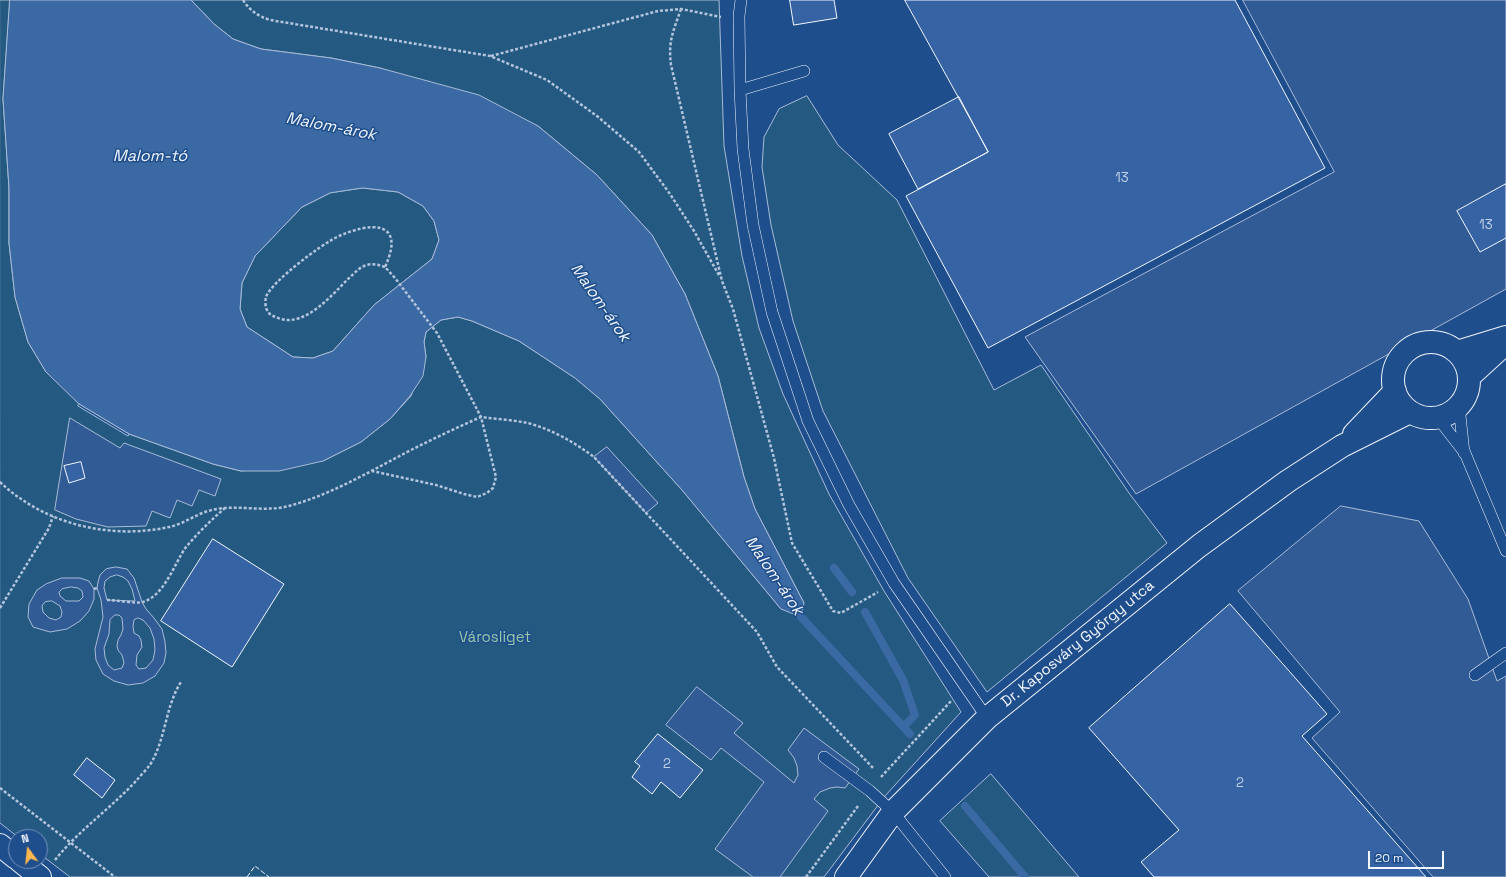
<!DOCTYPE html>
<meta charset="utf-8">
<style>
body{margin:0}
#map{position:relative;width:1506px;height:877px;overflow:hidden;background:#1f4e8c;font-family:"Space Grotesk",sans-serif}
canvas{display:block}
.north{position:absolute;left:8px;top:829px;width:40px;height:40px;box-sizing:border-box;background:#1f4e8c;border:1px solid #7391ba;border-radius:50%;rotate:345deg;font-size:11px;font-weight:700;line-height:16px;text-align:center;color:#f2f6ff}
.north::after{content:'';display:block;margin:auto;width:14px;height:18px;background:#ffb74d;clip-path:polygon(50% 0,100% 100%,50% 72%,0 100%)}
.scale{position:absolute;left:1368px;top:851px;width:76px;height:18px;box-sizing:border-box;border:2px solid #f2f6ff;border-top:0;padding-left:5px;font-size:12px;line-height:14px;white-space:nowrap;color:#f2f6ff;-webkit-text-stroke:3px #1f4e8c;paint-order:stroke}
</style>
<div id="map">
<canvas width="1506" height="877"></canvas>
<div class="north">N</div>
<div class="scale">20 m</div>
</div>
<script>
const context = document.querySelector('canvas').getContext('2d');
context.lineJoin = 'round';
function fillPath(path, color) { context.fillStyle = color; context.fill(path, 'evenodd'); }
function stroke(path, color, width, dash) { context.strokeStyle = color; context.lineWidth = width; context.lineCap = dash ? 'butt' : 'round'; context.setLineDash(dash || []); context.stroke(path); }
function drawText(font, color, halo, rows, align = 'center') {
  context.font = font + ' "Space Grotesk",sans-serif'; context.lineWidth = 3; context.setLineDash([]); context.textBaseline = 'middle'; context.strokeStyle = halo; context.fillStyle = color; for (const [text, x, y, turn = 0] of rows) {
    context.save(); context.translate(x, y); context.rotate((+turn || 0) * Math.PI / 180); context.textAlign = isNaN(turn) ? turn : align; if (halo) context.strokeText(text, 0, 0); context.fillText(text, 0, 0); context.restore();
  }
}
const green = new Path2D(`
 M0,0H10L3,99L9,188V243L15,297L28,342L46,372L129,434L213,464L241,471L323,461L361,442L390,419L411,396L426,357L424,342L426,332L441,320L458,317L472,321L519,341L575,378L600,399L682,490L781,609L804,603L755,509L744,477L718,376L685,294L652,235L597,175L538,126L380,68L331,58L261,49L233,39L214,24L191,0H719L724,146L742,256L759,328L783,394L829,494L884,591L961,712L885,796L824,877H70L40,854V837H18L0,823Z
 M807,96L838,145L897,200L994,390L1041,365L1129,493L1167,543L987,692L908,578L823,411L793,321L771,225L762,167L764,137L779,109Z
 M363,188L398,192L423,206L434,221L439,240L432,259L374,305L333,351L313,358L293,357L247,327L240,309L242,283L255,256L302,207L330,193Z
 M991,774L1079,877H989L940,821Z`);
fillPath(green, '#245a82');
stroke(green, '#a8bbd7', 1);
const parking = new Path2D(`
 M1243,0H1506V289L1136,494L1025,337L1334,172Z
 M70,418L120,448L124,443L221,479L215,496L199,490L192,506L177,500L170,518L152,511L146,526L108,527L76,519L55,510Z
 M607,447L658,503L646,513L594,457Z
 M1341,506L1419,521L1468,599L1497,681L1506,676V877H1433L1312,738L1340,712L1238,591Z
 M116,567L127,569L134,578L142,602L146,609L154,618L162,629L165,642L166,653L164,663L155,676L143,683L128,685L114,681L103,674L96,660L95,649L103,617L101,600L97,588L98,582L100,575L106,569ZM117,575L123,577L128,581L132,589L135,601L107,600L104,588L105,581L110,577ZM115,615H119L122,618L123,629L121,635L118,640L117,646L118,650L122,655L124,663L122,668L114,670L108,665L105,657L104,648L109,634L110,620ZM138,618L143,620L150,628L154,639L155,650L153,660L146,668L139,669L136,665L137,655L142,647L141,640L139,636L134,633L133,626L134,620Z
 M62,578H80L89,581L94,589V599L89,611L80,621L67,629L50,632L33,627L28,617L29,604L37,590L46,584ZM71,587L78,588L82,591L83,597L79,601H66L60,596L59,592L62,589ZM52,601L60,606L62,612L61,617L56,620L49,618L43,612L42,606L45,602Z
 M697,687L743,723L734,733L794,783L798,775L797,766L794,758L788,750L804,728L859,769L845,788L837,787L830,788L820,792L814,799L828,811L780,877H753L715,849L764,782L721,748L711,760L666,725Z`);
fillPath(parking, '#305b95');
stroke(parking, '#a8bbd7', 1);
const water = new Path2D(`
 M10,0H191L214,24L233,39L261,49L331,58L380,68L479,95L538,126L597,175L652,235L685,294L718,376L744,477L755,509L804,603L801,617L781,609L682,490L600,399L575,378L519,341L472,321L458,317L441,320L426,332L424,342L426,357L423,376L410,396L390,419L361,442L323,461L279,471H241L213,464L129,434L79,404L46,372L28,342L15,297L9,243V188L3,99ZM363,188L398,192L423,206L434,221L439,240L432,259L374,305L333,351L313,358L293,357L247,327L240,309L242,283L255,256L302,207L330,193Z`);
fillPath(water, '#3b69a3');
stroke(water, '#a8bbd7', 1);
const pier = new Path2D(`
 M79,404L129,434L128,436L78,406Z`);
fillPath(pier, '#1f4e8c');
stroke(pier, '#a8bbd7', 1);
stroke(new Path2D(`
 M834,568L852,592
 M795,609L801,617L910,734
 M865,612L903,680L915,715L904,726
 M965,806L1025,877`), '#3b69a3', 8);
const building = new Path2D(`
 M790,0H834L837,18L794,25Z
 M905,0H1235L1325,168L988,348L906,196L988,152Z
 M959,97L988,152L918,189L889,134Z
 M1506,184V238L1480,252L1457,211Z
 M81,462L85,478L69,483L64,466Z
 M213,539L284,584L232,667L161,621Z
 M1230,604L1327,714L1302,736L1426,877H1154L1141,862L1179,830L1089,728Z
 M658,734L703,770L680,798L661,782L652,794L632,777L640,766L635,762Z
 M87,758L115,780L102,798L74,775Z`);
fillPath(building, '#3563a3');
stroke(building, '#f2f6ff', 1);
const lane = new Path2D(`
 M741,0L739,16L740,90L743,149L753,225L772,312L808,421L849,505L894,583L987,718
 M740,90L804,71
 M1459,406L1464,453
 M1437,417L1465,453L1506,551
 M1475,675L1506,653
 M824,757L870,791L893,812L945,877`);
const street = new Path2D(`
 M1393 380a38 38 0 1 1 76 0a38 38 0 1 1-76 0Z
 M1457,352L1506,337
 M1469,377L1506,343
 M1354,434L1395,391
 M846,877L893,812L987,718L1199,546L1288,481L1342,446L1410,412`);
const secondary = new Path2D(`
 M0,845L16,858
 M20,861L40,877`);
stroke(lane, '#f2f6ff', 12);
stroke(street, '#f2f6ff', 24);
stroke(secondary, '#f2f6ff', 24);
stroke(new Path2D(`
 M243,0C250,11 258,16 270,20L490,56L547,80L597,116L639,152L670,194L694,231L720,277
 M681,9C673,32 668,41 671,65L722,281L733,309L774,458L792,543L833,611L841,613L878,592
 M491,56L658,11L681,9L721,17
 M385,267C379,265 373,263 367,265C359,267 354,274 348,279C332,295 306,326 281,319C276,317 271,316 268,312C265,308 265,301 266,297C271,282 322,244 337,237C369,222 407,219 385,267L395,278L437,333L481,417C496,419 513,420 528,423C553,430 574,442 594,457L757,632L777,667L873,768
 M0,482C44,524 110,540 169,527C183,524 195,515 208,511C234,503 262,513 289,506C333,494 372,470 413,449C435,438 458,427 481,417L496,477L493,488L487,493L477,497L464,494L436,485L372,471
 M94,589L97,588
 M107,600C115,600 137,604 143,602C165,595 174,564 186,547C198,533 211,520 225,508
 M0,608L49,528L53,516
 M881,777L952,700
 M0,788L115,877
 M55,860C79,830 110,809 136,781C140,776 146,770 150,765C166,739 165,707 181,682
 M806,877L858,806`), '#b3c4dc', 2.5, [3, 2]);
stroke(lane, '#1f4e8c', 11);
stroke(street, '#1f4e8c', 22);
stroke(secondary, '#1f4e8c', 22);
stroke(new Path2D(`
 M247,877L255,866L269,877`), '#f2f6ff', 1, [5, 2]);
drawText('13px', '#c3d1e8', null, [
 ["13",1122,178],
 ["13",1486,225],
 ["2",667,764],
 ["2",1240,783]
]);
drawText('15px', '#97c8a6', '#1f4e8c', [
 ["Városliget",495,638]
]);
drawText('15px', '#f2f6ff', '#1f4e8c', [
 ["Dr. Kaposváry György utca",1078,644,-39]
]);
drawText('italic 16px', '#f2f6ff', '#1f4e8c', [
 ["Malom-árok",331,127,11],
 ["Malom-tó",150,157],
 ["Malom-árok",600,303,55],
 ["Malom-árok",774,576,56]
]);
</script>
